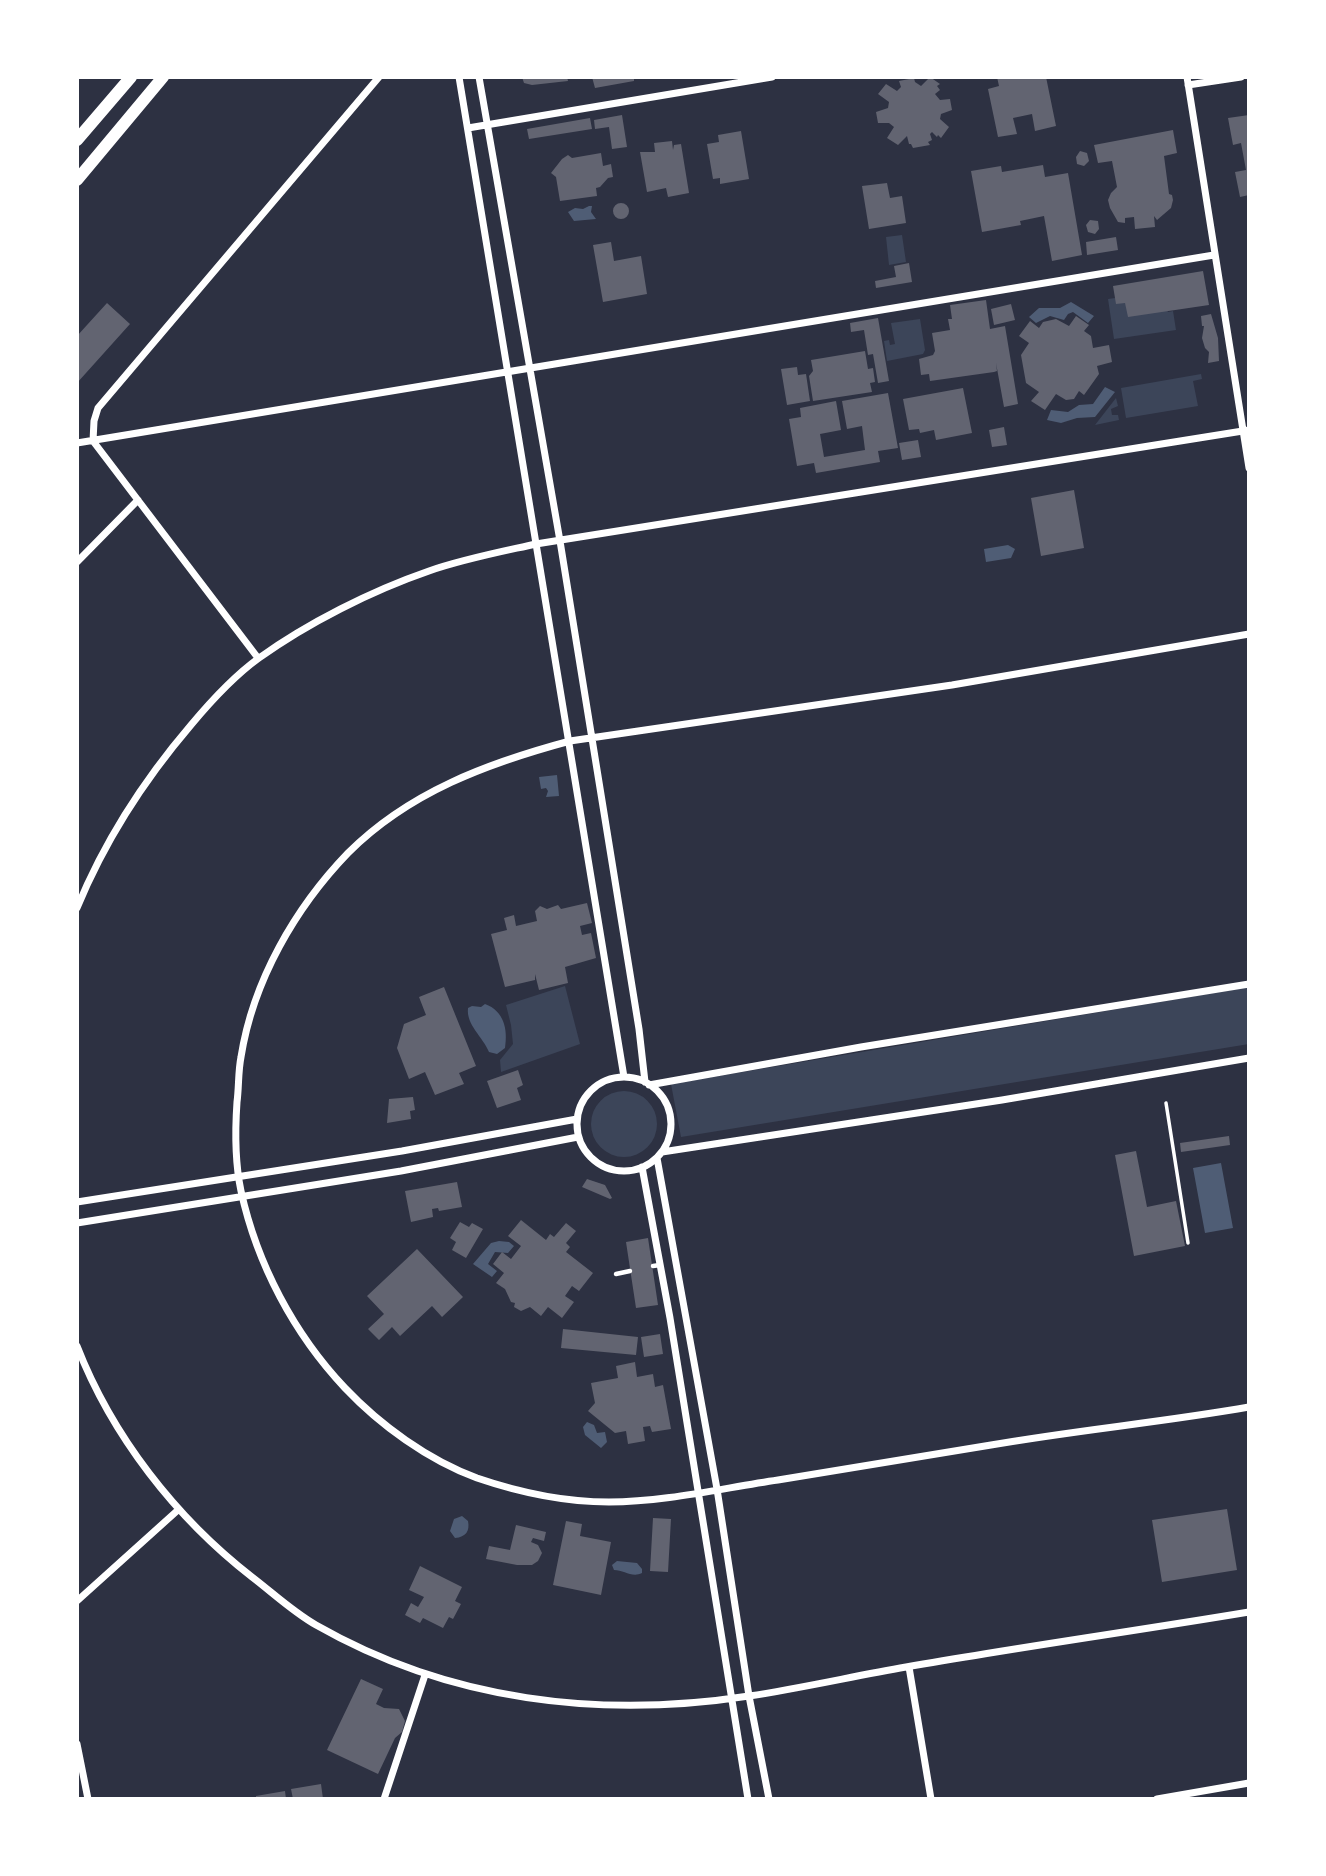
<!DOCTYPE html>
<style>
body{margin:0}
#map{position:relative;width:1326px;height:1876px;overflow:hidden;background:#2d3142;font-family:"Libre Baskerville",serif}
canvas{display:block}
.frame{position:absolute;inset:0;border:79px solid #fff;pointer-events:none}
</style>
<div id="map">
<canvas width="1326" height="1876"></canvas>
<div class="frame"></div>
</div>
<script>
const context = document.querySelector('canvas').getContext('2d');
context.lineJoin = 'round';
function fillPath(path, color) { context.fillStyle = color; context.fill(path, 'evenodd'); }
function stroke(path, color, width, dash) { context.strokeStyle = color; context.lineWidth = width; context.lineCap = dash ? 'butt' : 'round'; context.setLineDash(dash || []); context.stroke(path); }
fillPath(new Path2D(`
 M902,235L906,262L889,265L886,237Z
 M1115,298L1125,303L1167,310L1168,312L1173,311L1176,330L1114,339L1108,299Z
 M920,319L925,350L923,354L887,361L884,341L889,340L890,345L895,344L891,323Z
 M1201,374L1202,379L1193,381L1198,406L1126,418L1121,388Z
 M1116,398L1118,406L1111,409L1112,415H1118L1119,420L1095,425Z
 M565,986L580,1044L501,1072L500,1060L513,1044L511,1025L506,1005Z
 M1249,987V1044L681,1137L671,1084Z
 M591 1124a33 33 0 1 1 66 0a33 33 0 1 1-66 0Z`), '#3c4559');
fillPath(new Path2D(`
 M589,206H592L591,212L596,219L574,221L568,212L575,208L583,209Z
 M1071,302L1094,316L1088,323L1073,312L1068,314L1064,320L1050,316L1036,323L1029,317L1039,308H1060Z
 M1105,387L1115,392L1095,417L1077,418L1061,423L1047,420L1051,410L1068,412L1079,405L1093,404Z
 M1008,545L1015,549L1011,558L986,562L984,549Z
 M557,775L559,796L546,797L548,791L546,788L541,789L539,777Z
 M485,1004C504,1011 508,1029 505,1048L497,1054L489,1052C483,1037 466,1025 468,1008L472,1006L481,1007Z
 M1221,1163L1233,1228L1205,1233L1193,1168Z
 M499,1241L509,1242L514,1246L508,1253L495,1252L488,1264L497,1271L492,1277L473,1264L491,1243Z
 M587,1422L594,1425L597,1433L605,1432L607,1442L601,1448L585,1435L583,1427Z
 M462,1516L468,1521C470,1531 466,1537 455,1538L450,1531L454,1519Z
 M617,1561L637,1563L642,1569V1573C632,1578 624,1570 614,1570L612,1565Z`), '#4f5d75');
fillPath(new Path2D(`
 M522,77H567L568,81L532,85L524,83Z
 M592,77H634V81L595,88Z
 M930,77L940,84L937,86L940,90L935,94L940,100L950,99L952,110L941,114L940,119L949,127L941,138L938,135L937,137L932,132L930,134L932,140L928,142L930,145L913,148L911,144H909L907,136L898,145L887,138L894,127L889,123H878L876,112L888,108L889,102L878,94L886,84L897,91L901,87L899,81L914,78L915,82L921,86Z
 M997,77H1046L1056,126L1035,131L1032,114L1013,118L1017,134L998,137L988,89L999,86Z
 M622,115L627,147L612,149L609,127L595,129L594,120Z
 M1249,115V195L1240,197L1235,172L1246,170L1241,143L1233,145L1228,118Z
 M590,118L592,129L529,139L527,129Z
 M1173,130L1177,153L1164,156L1169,194L1172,195L1173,200L1171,208L1157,220L1154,216L1155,227L1135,229L1134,217L1125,218V223L1118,222L1110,208L1108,200L1111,193L1117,187L1112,161L1098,163L1094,145Z
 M741,131L749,179L720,184V178L713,179L707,144L719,142L718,135Z
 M672,141L673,150L674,145L681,144L689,193L668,197L666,188L647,192L640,152H655L654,143Z
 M1080,151L1087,153L1089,161L1084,166L1077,164L1076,157Z
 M601,153L603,166L611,164L613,177L608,178L600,187L596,188L597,196L560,201L556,177L551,173L562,159L568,155L572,158Z
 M1043,165L1045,177L1068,173L1082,255L1052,261L1044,216L1020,221L1021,225L982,232L971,171L1001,166L1002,172Z
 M887,183L890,198L902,196L906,223L869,229L862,186Z
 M613 211a8 8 0 1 1 16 0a8 8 0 1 1-16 0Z
 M1090,220L1098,221L1099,229L1095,234L1088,232L1086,225Z
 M1116,237L1118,250L1087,255L1086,242Z
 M611,242L614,261L641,256L647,294L603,302L593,245Z
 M909,263L912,282L876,288L875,281L896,277L894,266Z
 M1203,271L1209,305L1128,317L1125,303L1116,304L1113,286Z
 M986,300L990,329L1005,326L1018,404L1004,407L996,363L997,371L994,372L930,381L929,374L921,375L919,359L933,355L935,351L932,333L950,330L948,319H952L950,305Z
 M107,303L130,324L77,383V336Z
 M1011,304L1015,320L994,325L991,309Z
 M1211,314L1218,338L1219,361L1208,363L1209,352L1205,348L1202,338L1204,326H1202L1201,316Z
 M1076,316L1089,325L1084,331L1091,336L1093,348L1109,345L1112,362L1097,366L1099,374L1084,395L1079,391L1074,399L1066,400L1056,394L1045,410L1031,401L1039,392L1026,383L1021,355L1029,343L1019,336L1030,321L1039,328L1043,322L1056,319L1069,326Z
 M878,318L889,381L878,383L873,354L868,355L864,330L851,332L850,323Z
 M865,351L868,369L873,368L875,382L870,383L872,392L813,401L809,376L813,371L811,360Z
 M797,367L798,375L806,374L810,401L787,405L781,369Z
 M963,388L972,433L936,440L934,430L920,433L919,429L909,430L903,399Z
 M888,393L898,448L878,451L880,462L816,473L814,463L797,466L789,419L801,417L800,408L836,401L841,430L820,434L824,457L865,450L862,426L847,429L842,401Z
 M1004,427L1007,445L992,447L989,430Z
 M918,440L921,457L902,460L899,443Z
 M1074,490L1084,548L1041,556L1031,498Z
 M587,903L592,923L580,926L582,935L591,933L596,958L565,967L568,983L539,990L535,974V980L505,987L491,934L507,930L504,918L514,915L516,926L537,921L535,911L540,906L547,909L558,905L561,909Z
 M444,987L476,1066L459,1073L464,1084L435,1095L425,1072L409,1079L397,1048L404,1024L426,1015L419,997Z
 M518,1070L523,1085L517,1088L521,1100L497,1108L487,1081Z
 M413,1097L415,1110L410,1111L411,1119L387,1123L389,1099Z
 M1229,1136L1230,1145L1181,1152L1180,1143Z
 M1136,1151L1147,1207L1176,1201L1185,1246L1134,1256L1115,1155Z
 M587,1179L605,1185L612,1198L610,1199L582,1187Z
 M457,1182L462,1207L439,1211L438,1208L432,1209L433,1217L411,1222L405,1191Z
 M521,1220L546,1240L550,1234L554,1237L566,1223L576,1231L566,1243L570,1247L566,1252L593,1273L579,1291L572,1286L565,1296L574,1302L562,1318L548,1307L541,1316L530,1307L521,1311L514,1307L515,1303L511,1302L505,1289L496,1283L504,1273L493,1264L502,1252L511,1259L521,1246L508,1236Z
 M460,1222L469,1227L472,1223L483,1229L466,1258L452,1250L456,1242L450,1238Z
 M648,1238L658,1305L636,1308L626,1242Z
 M417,1249L463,1297L442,1317L432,1306L400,1336L392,1327L379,1340L368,1329L384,1314L367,1296Z
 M563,1329L638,1337L636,1355L561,1348Z
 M660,1334L663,1354L644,1357L641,1337Z
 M635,1362L637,1377L653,1374L655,1387L663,1385L671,1429L652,1432L650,1426L643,1427L645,1441L628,1444L626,1431L615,1433L588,1411L595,1403L591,1383L618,1378L616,1366Z
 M1227,1509L1237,1570L1162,1582L1152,1520Z
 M653,1518L671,1519L668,1572L650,1571Z
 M566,1521L582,1524L580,1536L611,1542L601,1595L553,1585Z
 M516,1525L546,1532L544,1541L533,1538L531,1542L538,1545L542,1553L538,1561L532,1565H517L486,1559L489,1546L510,1550Z
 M420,1566L462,1587L455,1601L461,1604L453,1619L449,1617L443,1628L423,1618L420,1623L405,1615L411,1603L418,1607L424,1597L409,1590Z
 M361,1679L383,1689L376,1704L384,1708L399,1709L405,1721L402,1732L395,1738L378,1774L327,1750Z
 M321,1784L323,1799H293L291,1789Z
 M285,1791L286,1799H256V1796Z`), '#626471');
stroke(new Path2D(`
 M1166,1103L1188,1243`), '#fff', 3.5);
stroke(new Path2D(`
 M653,1266L660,1265
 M616,1274L630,1271`), '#fff', 4.5);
stroke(new Path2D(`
 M459,77L624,1077
 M479,77L560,541L639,1029L645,1082
 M1187,77L1249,468
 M1188,85L1241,77
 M468,128L772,77
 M77,443L1214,255
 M77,562L138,500
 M1249,634L952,685L570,741C488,763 409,792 348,853C295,908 253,981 241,1057C238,1072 239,1087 237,1102C235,1131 235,1163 241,1191C257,1264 294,1334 345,1388C380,1425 428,1460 477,1478C518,1492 566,1502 609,1502C665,1502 723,1488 778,1480C849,1468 920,1457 991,1445C1077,1430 1164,1422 1249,1407
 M258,658L93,441L94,421L98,408L379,77
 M77,908C105,840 144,780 191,725C211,701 234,676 259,658C308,623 371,591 429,571C463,559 500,552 536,544L1249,430
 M577 1124a47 47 0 1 1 94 0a47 47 0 1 1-94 0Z
 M649,1085L861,1047L1249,984
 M662,1152L1002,1100L1249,1058
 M657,1158L717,1489L749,1696L769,1799
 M642,1167L670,1318L748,1799
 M77,1202L402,1151L577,1119
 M77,1223L401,1171L578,1137
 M77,1346C112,1436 176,1518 252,1577C273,1593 293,1612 316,1625C449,1701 600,1719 749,1696C802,1688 854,1676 906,1667C1020,1647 1135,1631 1249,1612
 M77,1601L178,1510
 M909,1667L931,1799
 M77,1744L88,1799
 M384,1799L425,1675
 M1157,1799L1249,1783`), '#fff', 7);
stroke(new Path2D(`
 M77,140L131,77
 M77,180L163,77`), '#fff', 12);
</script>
